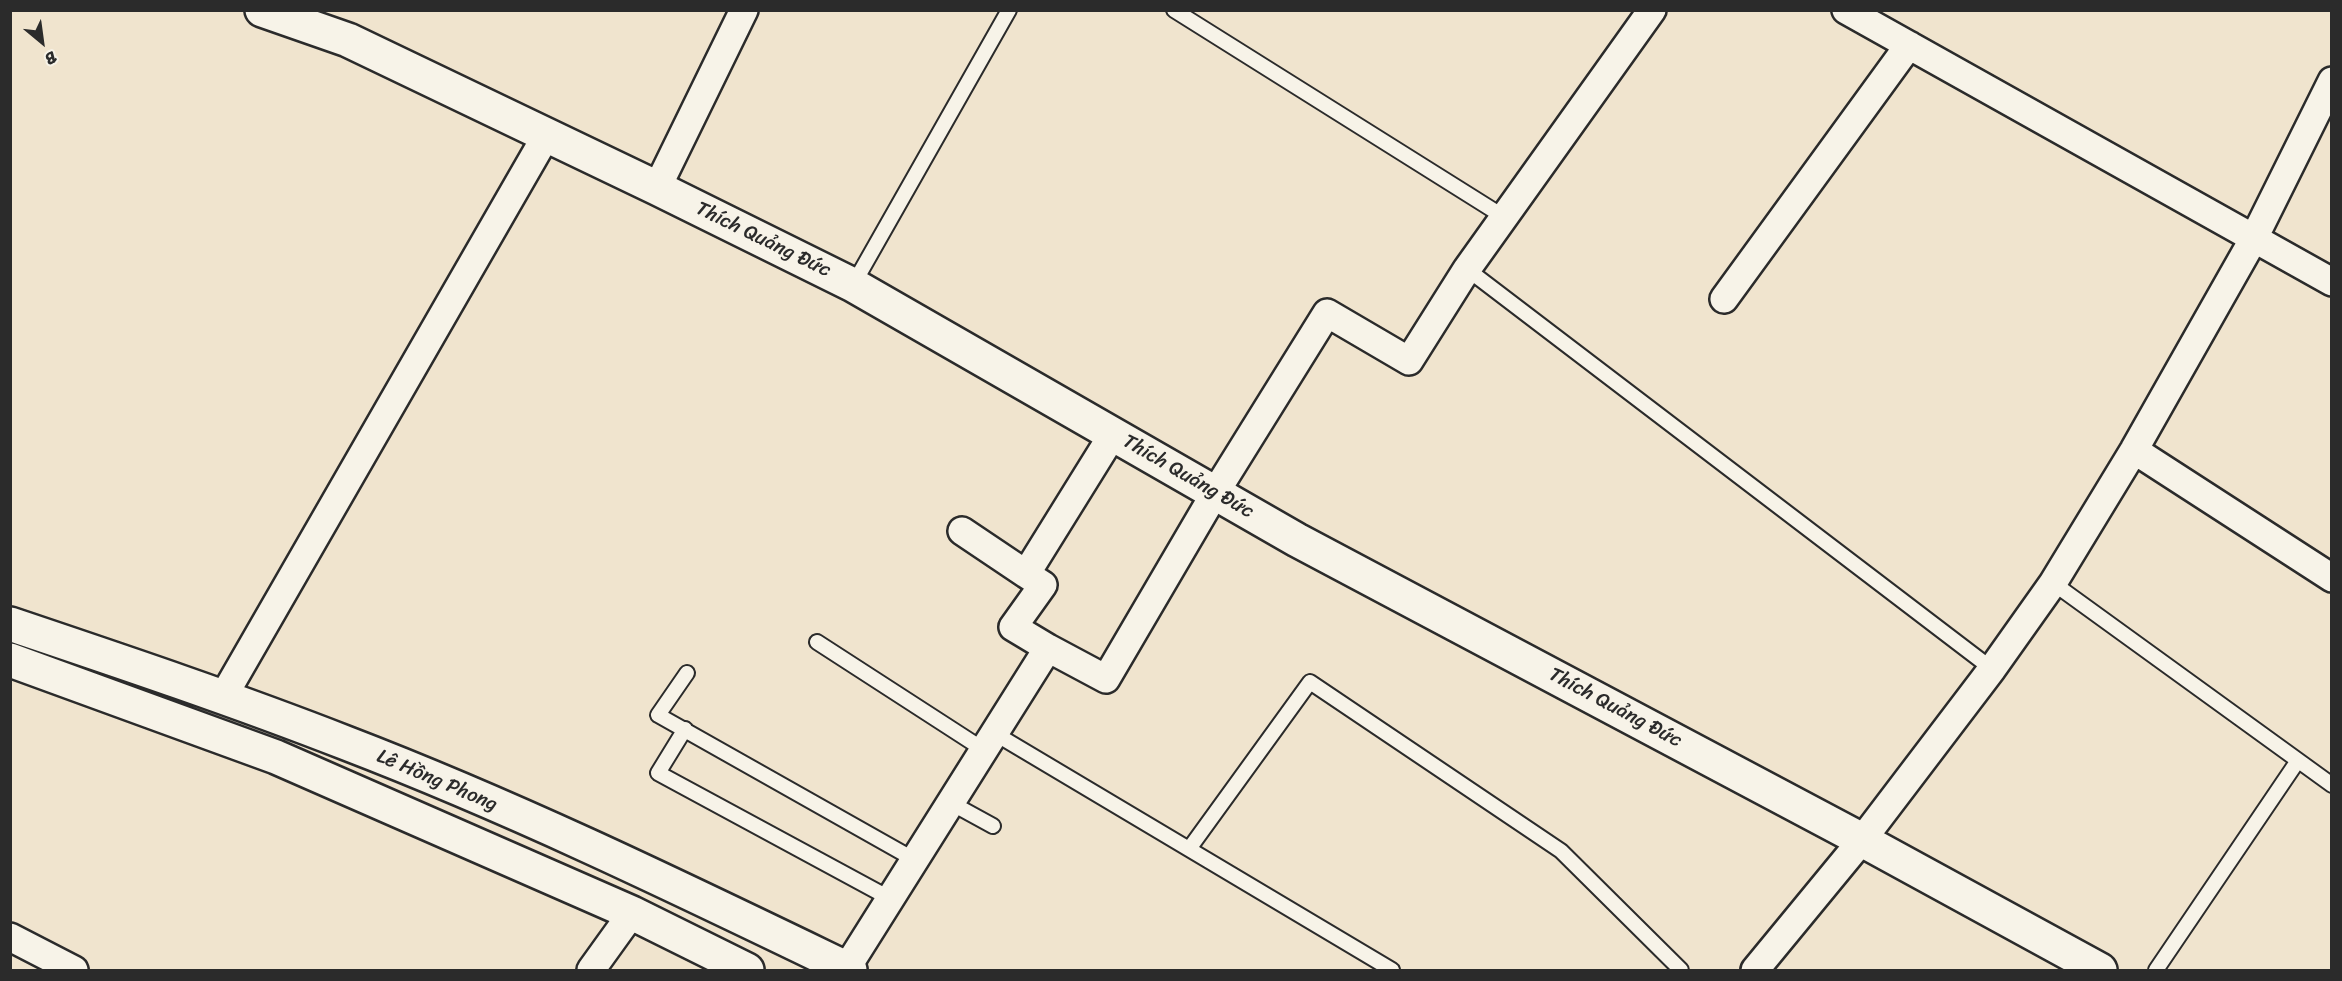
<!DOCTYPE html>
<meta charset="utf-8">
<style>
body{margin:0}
#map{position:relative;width:2342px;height:981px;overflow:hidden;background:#f0e4ce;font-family:Sriracha,sans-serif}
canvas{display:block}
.frame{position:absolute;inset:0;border:12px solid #2b2b2b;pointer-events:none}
.north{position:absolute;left:12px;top:12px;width:60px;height:60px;-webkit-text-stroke:4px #f7f3e8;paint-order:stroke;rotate:151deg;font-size:16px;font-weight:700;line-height:24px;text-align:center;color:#2b2b2b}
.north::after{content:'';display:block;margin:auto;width:21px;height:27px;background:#2b2b2b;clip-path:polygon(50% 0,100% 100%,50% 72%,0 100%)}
</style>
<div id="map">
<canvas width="2342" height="981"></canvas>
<div class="frame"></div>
<div class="north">B</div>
</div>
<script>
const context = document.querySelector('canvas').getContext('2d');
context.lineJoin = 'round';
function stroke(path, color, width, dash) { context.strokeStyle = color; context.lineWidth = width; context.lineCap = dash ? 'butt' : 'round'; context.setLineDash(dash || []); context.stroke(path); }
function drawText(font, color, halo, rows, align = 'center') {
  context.font = font + ' Sriracha,sans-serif'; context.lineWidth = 4.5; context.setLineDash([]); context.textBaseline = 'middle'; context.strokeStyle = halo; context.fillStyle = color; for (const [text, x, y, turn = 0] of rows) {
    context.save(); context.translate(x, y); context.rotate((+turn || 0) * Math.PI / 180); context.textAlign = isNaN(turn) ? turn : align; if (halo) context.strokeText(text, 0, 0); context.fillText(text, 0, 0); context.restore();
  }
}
const lane = new Path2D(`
 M1174,10L1504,217
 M1467,269L1992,669
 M853,285L1009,10
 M2053,583L2332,785
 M817,642L984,750
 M687,673L658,715L915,860
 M685,729L658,773L891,899
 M994,733L1392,970
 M951,803L993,826
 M1189,849L1310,682L1561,851L1681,970
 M2156,970L2297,762`);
const street = new Path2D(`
 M1846,10L2332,282
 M657,188L744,10
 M1724,299L1909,45
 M2134,450L2332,578
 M962,531L1026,574
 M1048,648L1106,679L1215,493L1327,313L1409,361L1467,269L1652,10
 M223,697L546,136
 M10,937L74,970
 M846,969L1048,648L1013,627L1043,585L1026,574L1113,434
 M591,970L632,913
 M1755,970L1862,840L1992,669L2053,583L2134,450L2253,240L2332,81`);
const secondary = new Path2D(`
 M262,10L348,40L657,188L853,285L1297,540L1862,840L2100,970
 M10,624C123,662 236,700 346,743C518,809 684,890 850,970
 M10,660L276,757L632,913L747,970`);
stroke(lane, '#2b2b2b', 18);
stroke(street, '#2b2b2b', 32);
stroke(secondary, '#2b2b2b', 38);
stroke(lane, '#f7f3e8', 14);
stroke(street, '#f7f3e8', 27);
stroke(secondary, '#f7f3e8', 33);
drawText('20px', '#2b2b2b', '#f7f3e8', [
 ["Thích Quảng Đức",763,240,26],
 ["Thích Quảng Đức",1188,477,30],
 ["Thích Quảng Đức",1615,708,28],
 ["Lê Hồng Phong",437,781,23]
]);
</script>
